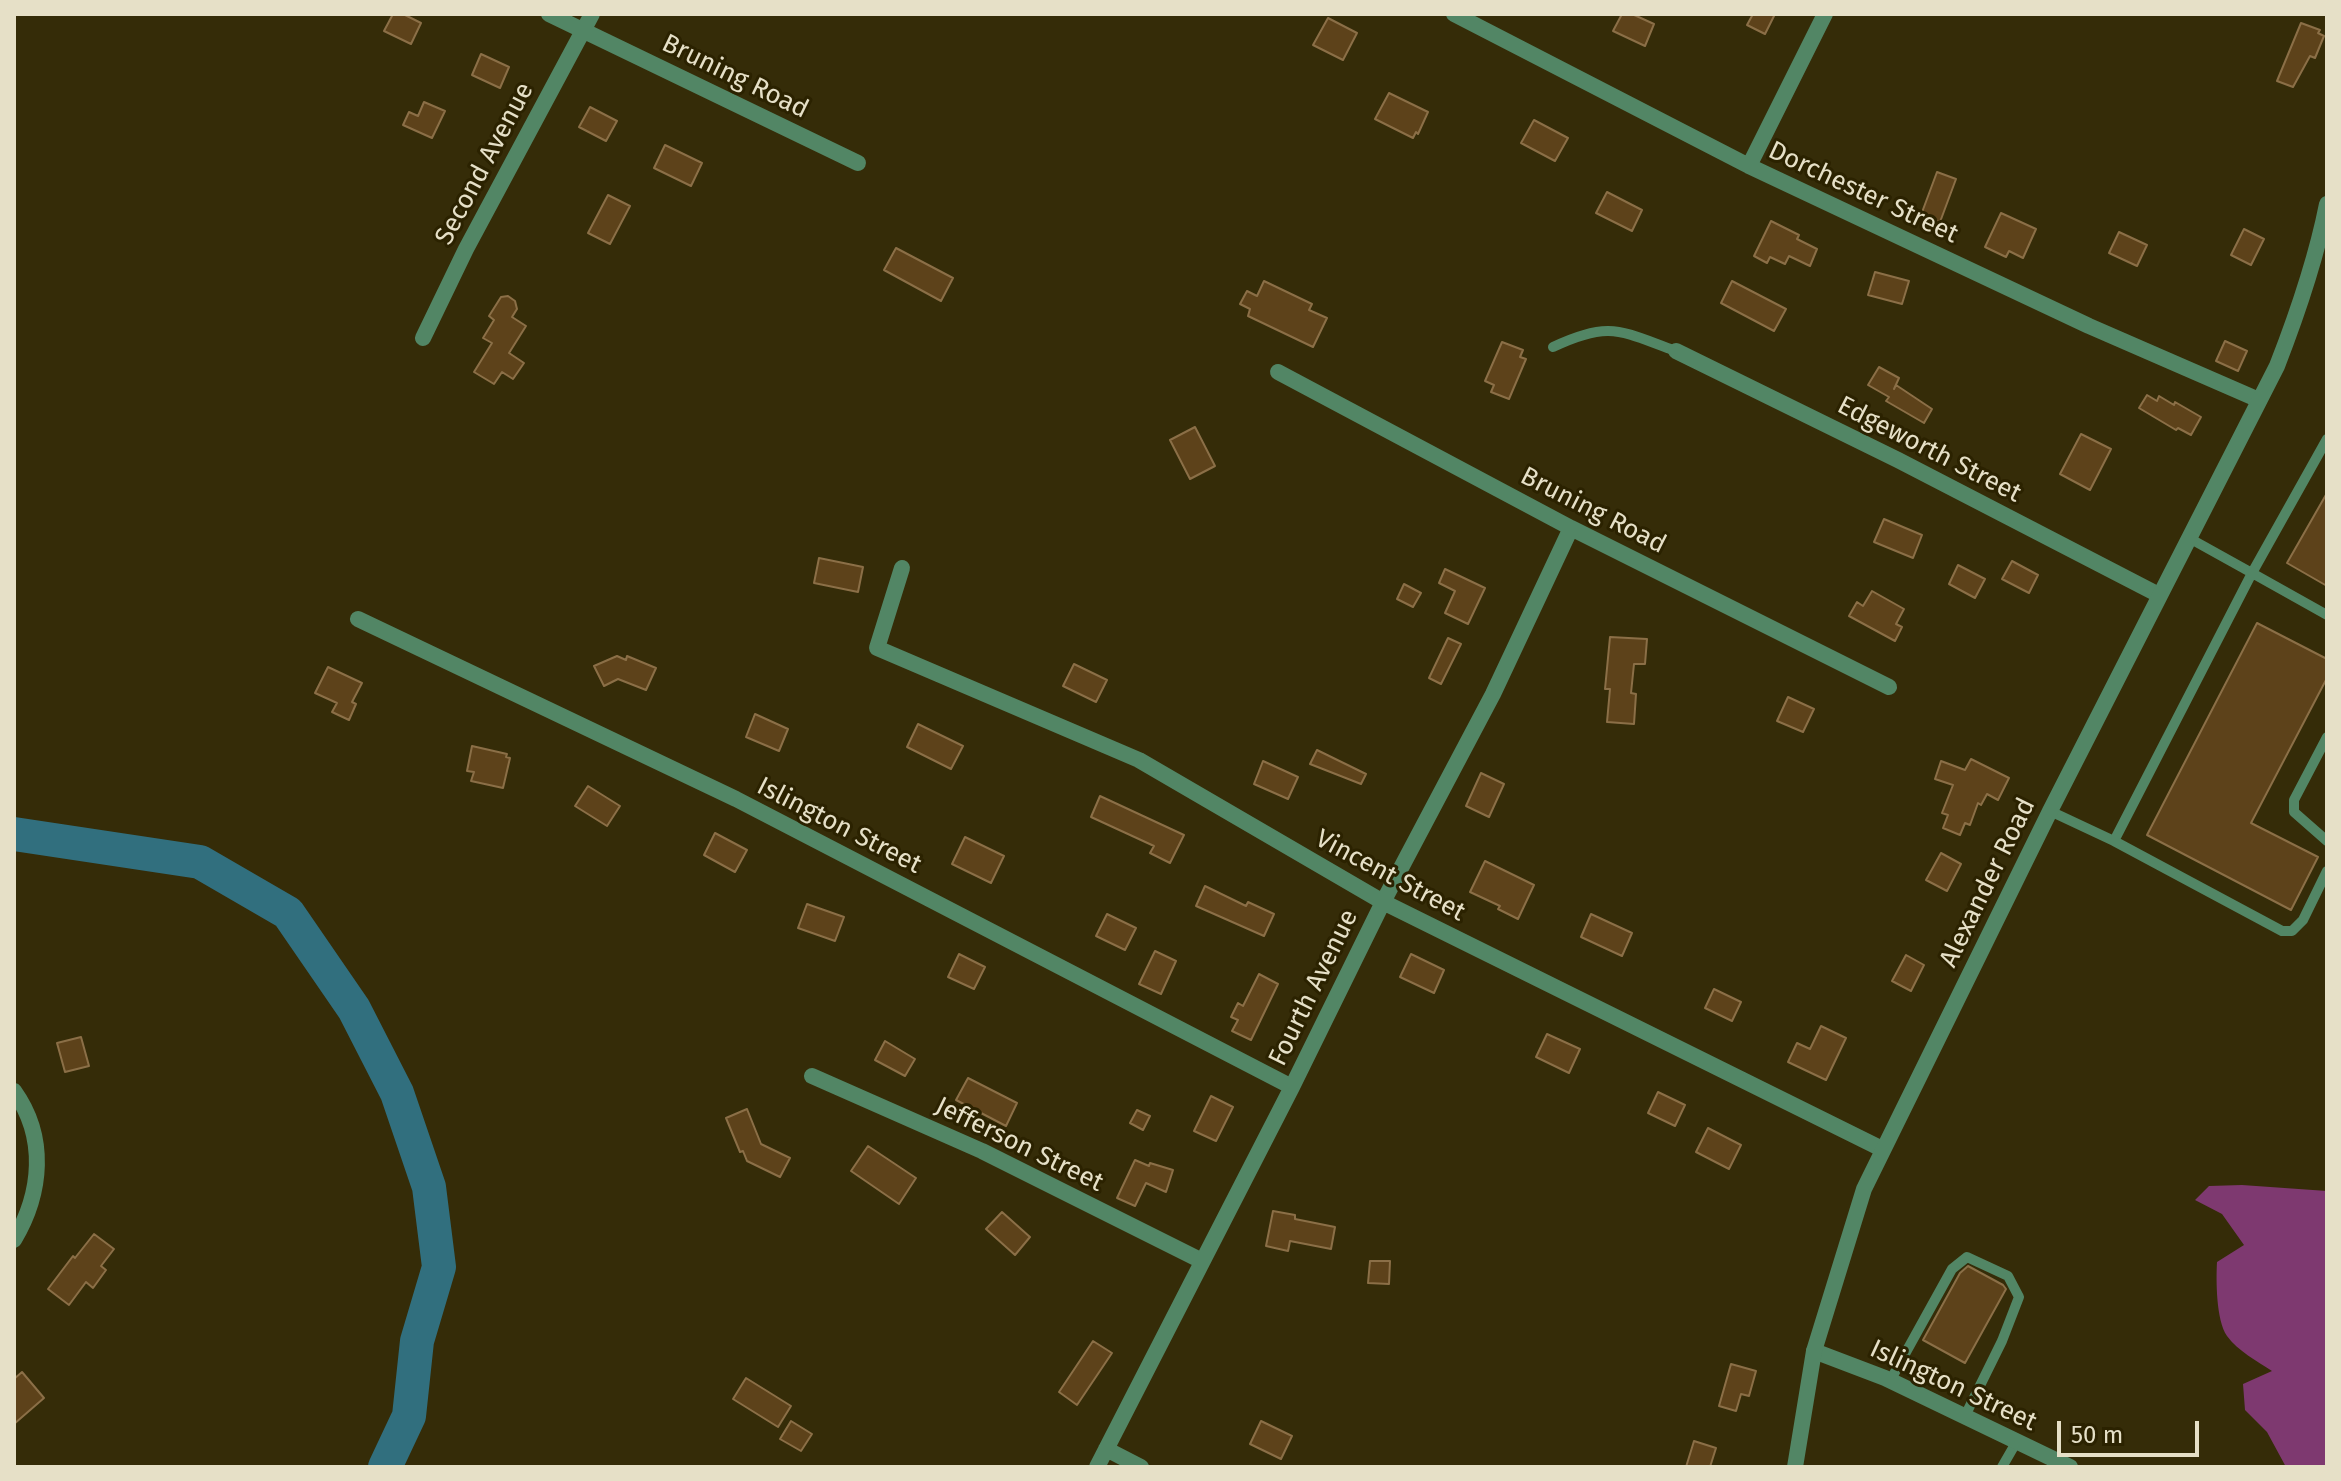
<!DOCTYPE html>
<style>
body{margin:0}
#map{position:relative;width:2341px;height:1481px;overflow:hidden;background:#352c08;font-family:"Fira Sans",sans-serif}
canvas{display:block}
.frame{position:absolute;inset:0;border:16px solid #e6e0c7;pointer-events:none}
.scale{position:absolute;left:2057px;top:1421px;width:142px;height:36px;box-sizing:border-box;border:4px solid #e6e0c7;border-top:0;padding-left:10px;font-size:24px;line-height:28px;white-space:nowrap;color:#e6e0c7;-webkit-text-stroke:6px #2b2200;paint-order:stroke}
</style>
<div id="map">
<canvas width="2341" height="1481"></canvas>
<div class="frame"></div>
<div class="scale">50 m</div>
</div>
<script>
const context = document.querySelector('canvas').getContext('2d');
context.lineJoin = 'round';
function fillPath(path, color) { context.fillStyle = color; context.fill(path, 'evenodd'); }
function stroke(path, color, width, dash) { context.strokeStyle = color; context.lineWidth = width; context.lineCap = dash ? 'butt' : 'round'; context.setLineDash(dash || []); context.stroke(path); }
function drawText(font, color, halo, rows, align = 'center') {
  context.font = font + ' "Fira Sans",sans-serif'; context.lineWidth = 6; context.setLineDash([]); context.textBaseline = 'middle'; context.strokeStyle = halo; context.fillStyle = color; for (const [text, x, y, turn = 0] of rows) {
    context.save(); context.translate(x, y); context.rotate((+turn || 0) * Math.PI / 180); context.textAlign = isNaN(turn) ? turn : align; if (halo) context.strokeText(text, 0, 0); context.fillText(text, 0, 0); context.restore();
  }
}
fillPath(new Path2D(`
 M2242,1185L2327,1191V1467H2286L2267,1432L2245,1410L2243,1384L2272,1371C2257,1361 2238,1351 2227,1336C2216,1320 2216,1280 2217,1262L2244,1245L2222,1214L2195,1200L2209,1186Z`), '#7e3970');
stroke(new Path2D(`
 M14,834L200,862L288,913L354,1009L397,1093L429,1187L439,1267L417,1341L409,1416L385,1467`), '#316f7e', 34);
const building = new Path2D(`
 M393,14H403L421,23L411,44L384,31Z
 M1622,14H1632L1654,24L1645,46L1613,31Z
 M1753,14H1775L1765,34L1747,25Z
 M1328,18L1357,33L1343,60L1313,45Z
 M2301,23L2320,30L2318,33L2324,36L2315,58L2310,56L2293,87L2277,81Z
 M481,54L509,67L500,88L472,75Z
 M1389,93L1428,112L1418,134L1416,132L1413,138L1375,119Z
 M424,102L445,111L432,138L403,125L409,112L418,116Z
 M590,107L617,121L606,141L579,127Z
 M1534,120L1568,138L1555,161L1521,143Z
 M665,145L702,163L691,186L654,168Z
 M1937,172L1956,179L1940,222L1921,215Z
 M1607,192L1642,210L1632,231L1596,213Z
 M608,195L630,206L610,244L588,233Z
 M2001,213L2036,229L2023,258L2009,251L2006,257L1985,247Z
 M1771,221L1799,235L1797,239L1817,249L1810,266L1789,256L1785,264L1770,257L1767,263L1754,256Z
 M2244,229L2264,239L2251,265L2231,255Z
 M2119,232L2147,245L2137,266L2109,253Z
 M896,248L953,278L941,301L884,270Z
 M1875,272L1909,281L1902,304L1868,295Z
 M1264,281L1312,304L1309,310L1327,318L1313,347L1248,316L1250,309L1240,304L1247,291L1257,296Z
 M1732,281L1786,309L1774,331L1721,303Z
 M508,296L515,301L517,309L512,317L526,326L509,353L524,363L513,379L502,372L494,384L474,372L492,343L483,338L494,320L489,316L501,297Z
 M2225,341L2247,351L2238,371L2216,361Z
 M1502,342L1523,350L1520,357L1526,359L1509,399L1491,392L1494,385L1485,381Z
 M1879,367L1899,378L1894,389L1896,385L1932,409L1924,423L1886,401L1889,397L1868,385Z
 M2147,395L2157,401L2159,396L2174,405L2175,402L2201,417L2191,435L2178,428L2176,430L2139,408Z
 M1195,427L1215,466L1190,479L1170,440Z
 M2081,434L2111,449L2090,490L2060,474Z
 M2327,493V586L2287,563Z
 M1884,519L1922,535L1913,558L1874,542Z
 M819,558L863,567L858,592L814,583Z
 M2012,561L2038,575L2029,593L2002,579Z
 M1958,565L1985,579L1975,598L1949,584Z
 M1445,569L1485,588L1468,624L1445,613L1455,591L1439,583Z
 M1404,584L1421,593L1413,607L1397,599Z
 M1872,591L1904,609L1896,624L1902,627L1895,641L1849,616L1857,602L1863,606Z
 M2257,623L2327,659V678L2251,823L2318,857L2291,910L2147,835Z
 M1610,637L1647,639L1645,664H1634L1631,693L1636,694L1634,724L1607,722L1610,689H1605Z
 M1448,638L1461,644L1441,684L1429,678Z
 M617,656L626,660L627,656L656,668L646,690L618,679L604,686L594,666Z
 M1074,664L1107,680L1096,702L1063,686Z
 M328,667L362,683L352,702L356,704L349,720L332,712L337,703L315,693Z
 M1788,697L1814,709L1803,732L1777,721Z
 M755,714L788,729L779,751L746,737Z
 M918,724L963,746L951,769L907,747Z
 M472,746L507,754L506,757L510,758L503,788L471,781L474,772L467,771Z
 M1317,750L1366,774L1361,784L1310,764Z
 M1971,759L2009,778L1998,800L1987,794L1981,805L1978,803L1970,825L1965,823L1960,835L1943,828L1948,815L1942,813L1953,785L1935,779L1941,761L1965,770Z
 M1263,761L1298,777L1288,799L1254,784Z
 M1481,773L1504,784L1489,817L1466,806Z
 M588,786L620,806L607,826L575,806Z
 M1100,796L1184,835L1170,863L1150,853L1154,846L1091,817Z
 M715,833L747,850L735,872L704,855Z
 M965,837L1004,856L991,883L952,864Z
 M1941,853L1961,864L1947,891L1926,880Z
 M1485,861L1534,885L1518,919L1498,909L1500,906L1470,892Z
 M1205,886L1246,906L1248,902L1274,914L1264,936L1196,906Z
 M807,904L844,917L835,941L798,928Z
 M1107,914L1136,928L1125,950L1096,936Z
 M1591,914L1632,933L1622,956L1581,937Z
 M1155,951L1176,961L1161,994L1139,984Z
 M959,954L985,967L974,989L948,977Z
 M1411,954L1444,970L1434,993L1400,977Z
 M1906,955L1924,965L1911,991L1892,981Z
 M1259,974L1278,984L1251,1040L1232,1031L1238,1020L1231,1017L1238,1003L1243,1006Z
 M1714,989L1741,1002L1732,1021L1705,1008Z
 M1821,1026L1846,1038L1826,1080L1788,1062L1797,1043L1810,1049Z
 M1547,1034L1580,1049L1569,1073L1536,1057Z
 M81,1037L89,1066L65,1072L57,1043Z
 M885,1041L915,1059L905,1076L875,1060Z
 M968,1078L1017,1103L1006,1126L956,1100Z
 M1658,1092L1685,1105L1675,1126L1648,1113Z
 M1211,1096L1233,1107L1216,1141L1194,1131Z
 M747,1109L761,1144L790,1158L780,1177L747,1161L743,1151L740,1152L726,1118Z
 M1137,1110L1150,1116L1143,1130L1130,1123Z
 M1708,1128L1741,1145L1729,1169L1696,1152Z
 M868,1146L916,1178L899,1204L851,1171Z
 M1135,1160L1149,1166L1150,1163L1173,1170L1166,1192L1146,1183L1135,1206L1117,1198Z
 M1273,1211L1295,1215V1219L1335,1227L1331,1249L1290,1241L1288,1251L1266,1246Z
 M1002,1212L1030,1237L1015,1255L986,1229Z
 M94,1234L114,1249L101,1266L106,1270L93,1288L86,1282L69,1305L48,1289L73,1256L75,1258Z
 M1370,1261H1390L1389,1284L1368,1283Z
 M1968,1266L2003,1285L2006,1289L1965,1363L1923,1340L1960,1273Z
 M1093,1341L1112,1353L1077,1405L1059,1392Z
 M1731,1364L1756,1371L1749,1396L1741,1394L1736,1411L1719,1406Z
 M22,1372L44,1398L14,1424V1379Z
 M746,1378L791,1406L778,1427L733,1399Z
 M791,1421L812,1434L801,1451L780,1439Z
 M1261,1421L1292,1436L1281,1459L1250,1444Z
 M1694,1441L1716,1448L1710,1467H1686Z`);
fillPath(building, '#5d421a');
stroke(building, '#8b6f47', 2);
stroke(new Path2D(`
 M1553,347C1610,320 1620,331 1676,351
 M2327,439L2252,573L2327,615
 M2327,737L2294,800V812L2327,841
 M2050,811L2114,841L2252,573L2189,538
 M2114,841L2282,931H2292L2303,920L2327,871
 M1890,1381L1952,1269L1967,1257L2008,1276L2019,1297L2002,1341L1965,1416
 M2002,1467L2017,1441`), '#528665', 10);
stroke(new Path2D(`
 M549,14L858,163
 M1454,14L1749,166L2089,326L2259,400
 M1749,166L1825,14
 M423,338L466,249L592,14
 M1676,351L1898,460L2159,595
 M1278,372L1571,528L1889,687
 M902,568L877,648L1139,760L1383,902L1882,1149
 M358,619L736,799L1292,1087
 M812,1076L982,1151L1202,1261
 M14,1091C47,1137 42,1193 14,1240
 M1814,1351L1885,1378L2070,1467
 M1106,1449L1141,1467
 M1097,1467L1292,1087L1383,902L1493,694L1571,528`), '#528665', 16);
stroke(new Path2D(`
 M1795,1467L1814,1351L1864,1189L2050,811L2277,366C2298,312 2316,260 2327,204`), '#528665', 16);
drawText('26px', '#e6e0c7', '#2b2200', [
 ["Bruning Road",735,77,26],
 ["Second Avenue",485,164,-62],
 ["Dorchester Street",1863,193,25],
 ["Edgeworth Street",1929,450,27],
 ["Bruning Road",1593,511,27],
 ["Islington Street",839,826,27],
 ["Vincent Street",1390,876,28],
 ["Alexander Road",1988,883,-64],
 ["Fourth Avenue",1314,988,-64],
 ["Jefferson Street",1019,1145,26],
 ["Islington Street",1953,1386,25]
]);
</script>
